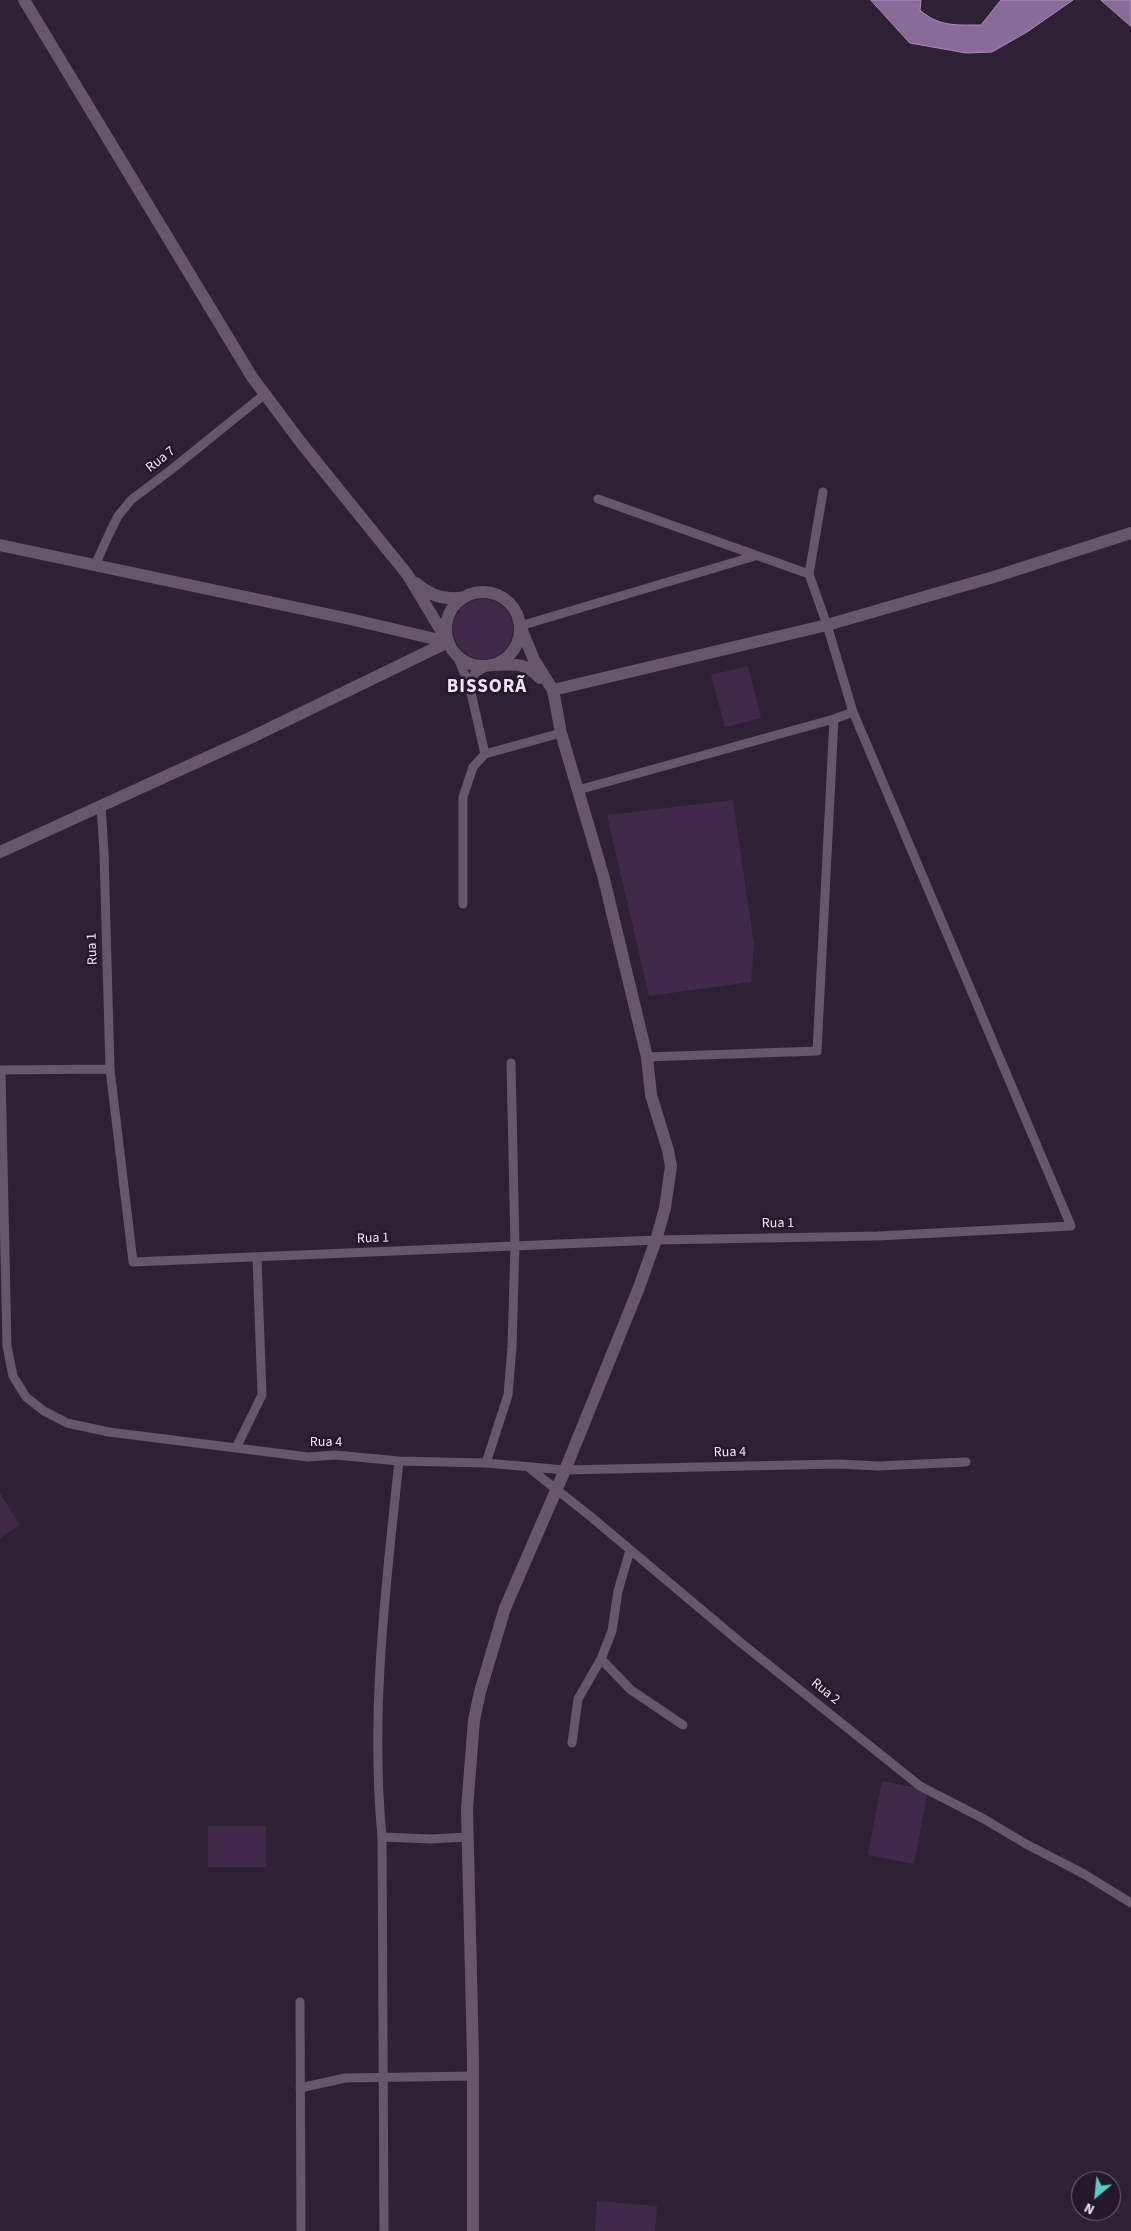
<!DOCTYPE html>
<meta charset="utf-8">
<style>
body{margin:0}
#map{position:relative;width:1131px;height:2231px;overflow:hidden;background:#2f2135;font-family:"Source Sans 3",sans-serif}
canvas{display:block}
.north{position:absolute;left:1071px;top:2171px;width:50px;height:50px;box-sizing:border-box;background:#25182b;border:1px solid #766a7b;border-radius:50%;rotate:208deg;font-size:14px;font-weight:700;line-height:20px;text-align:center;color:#efe6f4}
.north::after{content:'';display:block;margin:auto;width:18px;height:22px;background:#54cdc6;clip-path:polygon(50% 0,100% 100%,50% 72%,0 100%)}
</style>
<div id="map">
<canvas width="1131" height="2231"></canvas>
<div class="north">N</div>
</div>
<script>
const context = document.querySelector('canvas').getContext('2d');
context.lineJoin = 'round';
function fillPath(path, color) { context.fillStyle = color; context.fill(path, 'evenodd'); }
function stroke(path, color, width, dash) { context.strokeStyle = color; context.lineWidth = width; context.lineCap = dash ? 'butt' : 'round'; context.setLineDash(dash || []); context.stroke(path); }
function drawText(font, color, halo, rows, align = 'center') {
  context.font = font + ' "Source Sans 3",sans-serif'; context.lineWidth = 5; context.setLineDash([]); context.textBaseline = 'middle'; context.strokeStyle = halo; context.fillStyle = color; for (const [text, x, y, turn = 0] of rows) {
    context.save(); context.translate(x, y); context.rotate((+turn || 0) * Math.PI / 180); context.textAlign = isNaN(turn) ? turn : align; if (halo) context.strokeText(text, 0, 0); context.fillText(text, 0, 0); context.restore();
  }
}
fillPath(new Path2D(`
 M453 629a30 30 0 1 1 60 0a30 30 0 1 1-60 0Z
 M748,666L761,718L725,727L711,675Z
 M733,800L754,945L751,982L649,996L607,815Z
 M0,1493L20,1525L0,1538Z
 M882,1781L928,1790L914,1864L868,1855Z
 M208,1826H266V1867H208Z
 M597,2201L657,2206L655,2231H595Z`), '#40294a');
const water = new Path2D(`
 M871,0H921L920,10C939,27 956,25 981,25L1001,0H1073L1027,32L992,52L966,53L910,43Z
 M1101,0H1131V26Z`);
fillPath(water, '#8a6a99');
stroke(water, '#a88fb4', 1);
stroke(new Path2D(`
 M598,499L809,574
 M95,565L110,532L118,516L131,500L172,469L265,394
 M520,626L755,556
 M456,654L469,684L485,754
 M469,684L475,673L487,666
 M578,790L834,719L853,712
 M101,805L104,853L110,1069L133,1262L656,1240L878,1236L1071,1226L853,712L827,625L809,574L823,492
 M463,904V797L473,767L485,754L561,733
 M647,1057L817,1051L834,719
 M0,1070L110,1069
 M1,1070L7,1346L13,1376L26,1397L44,1411L67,1423L109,1432L308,1457L335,1455L399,1461L486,1463L565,1470L839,1464L878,1466L966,1462
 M236,1448L262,1395L257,1257
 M486,1463L508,1395L512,1347L515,1246L511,1063
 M528,1467L590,1516L740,1642L920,1786L984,1819L1026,1844L1084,1874L1131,1903
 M601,1659L631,1690L683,1725
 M572,1743L578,1699L601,1659L612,1631L618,1591L630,1550
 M382,1837L431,1839L467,1837
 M300,2002L301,2231
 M300,2088L345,2078L473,2076
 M384,2231L382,1837C370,1712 386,1585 399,1461`), '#66576d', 9);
stroke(new Path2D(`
 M24,0L252,377L302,444L407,574L448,642
 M0,545L350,619L448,642
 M416,583C430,596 445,601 464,597
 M446 629a37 37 0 1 1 74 0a37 37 0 1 1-74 0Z
 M497,665C518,664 525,663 540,678
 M553,690L827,625L997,576L1131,533
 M0,852L254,736L448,642
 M473,2231V2058L467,1809L474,1720L480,1692L505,1608L565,1470L638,1290L656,1240L665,1208L671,1166L668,1150L651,1095L647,1057L603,875L561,733L553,690L534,660L521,628`), '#66576d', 12);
drawText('14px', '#efe6f4', '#25182b', [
 ["Rua 7",161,460,-38],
 ["Rua 1",93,949,-92],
 ["Rua 1",778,1224,-1],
 ["Rua 1",373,1239,-2],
 ["Rua 4",326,1443],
 ["Rua 4",730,1453,-1],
 ["Rua 2",825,1692,39]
]);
context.letterSpacing = '1px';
drawText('bold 19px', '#efe6f4', '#25182b', [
 ["BISSORÃ",487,688]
]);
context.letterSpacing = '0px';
</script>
